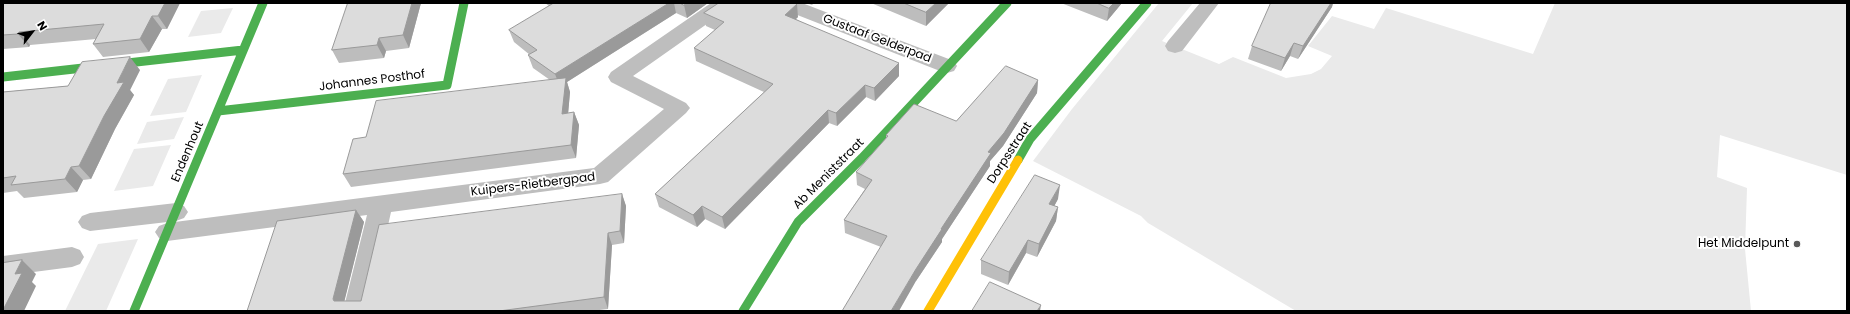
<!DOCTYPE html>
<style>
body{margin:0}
#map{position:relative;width:1850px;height:314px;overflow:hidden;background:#fff;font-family:Poppins,sans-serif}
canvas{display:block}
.frame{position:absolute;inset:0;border:4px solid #000;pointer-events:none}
.north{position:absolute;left:12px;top:12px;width:40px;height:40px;-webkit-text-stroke:3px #fff;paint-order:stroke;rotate:59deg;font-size:11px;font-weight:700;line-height:16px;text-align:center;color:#000}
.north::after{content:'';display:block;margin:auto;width:14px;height:18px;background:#000;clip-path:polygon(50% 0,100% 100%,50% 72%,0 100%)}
</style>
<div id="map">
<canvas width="1850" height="314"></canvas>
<div class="frame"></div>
<div class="north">N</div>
</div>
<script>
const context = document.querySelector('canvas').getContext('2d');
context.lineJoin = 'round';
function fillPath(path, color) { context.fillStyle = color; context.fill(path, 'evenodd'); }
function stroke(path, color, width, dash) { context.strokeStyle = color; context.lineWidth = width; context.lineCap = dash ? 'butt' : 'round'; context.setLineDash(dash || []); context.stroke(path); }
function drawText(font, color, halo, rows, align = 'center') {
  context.font = font + ' Poppins,sans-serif'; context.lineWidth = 4; context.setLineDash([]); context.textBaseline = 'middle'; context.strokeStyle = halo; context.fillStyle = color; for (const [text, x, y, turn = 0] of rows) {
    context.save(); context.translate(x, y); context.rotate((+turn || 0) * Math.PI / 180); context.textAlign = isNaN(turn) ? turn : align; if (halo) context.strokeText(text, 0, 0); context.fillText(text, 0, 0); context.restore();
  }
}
fillPath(new Path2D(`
 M1159,3H1193L1162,41L1219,64L1233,57L1286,78L1311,74L1321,69L1332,56L1308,46L1332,16L1374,29L1386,8L1533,54L1555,3H1847V175L1720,135L1717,177L1747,188L1745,249L1751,311H1296L1148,223L1141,216L1033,161L1072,109Z
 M233,8L221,33L188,37L201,11Z
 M202,75L186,112L150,116L168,79Z
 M184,117L174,139L137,144L147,122Z
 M171,145L153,186L114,191L134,149Z
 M138,239L106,311H65L98,244Z`), '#eaeaea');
fillPath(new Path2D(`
 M711,3H733L731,7L633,76L686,103L690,108L686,113L608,182L600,184L391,212L369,311H343L367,215L167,241L159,238L155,232L159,226L167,223L594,168L664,109L611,82L608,77L611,72Z
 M775,3H802L954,61L957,66L954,71L947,73L940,71L777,7Z
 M1200,3H1219L1182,51L1175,53L1168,51L1165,46L1168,41Z
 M176,203L184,206L188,212L184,218L176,221L90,231L82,228L78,222L82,216L90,213Z
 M72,247L80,250L84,257L80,264L72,267L3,276V256Z`), '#bebebe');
stroke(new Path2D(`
 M3,77L243,50
 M218,111L447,85L464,3
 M1018,160L1030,139L1147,3
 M134,311L263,3
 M743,311L798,222L862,158L1007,3`), '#4caf50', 9);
stroke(new Path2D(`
 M928,311L1018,160`), '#ffc107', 9);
fillPath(new Path2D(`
 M3,3H180L167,29H162L149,52L103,57L93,44L96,39L30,45L29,47L3,49Z
 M348,3H421L409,48L386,51L384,58L339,63L332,50Z
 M545,3H708L687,18L676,13L567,82L570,92L568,113L574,112L579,125L576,158L351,187L343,174L366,137L550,80L533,68L528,55H530L514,42L509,30L549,6Z
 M806,3H814L812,5Z
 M871,3H948V4L926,26Z
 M1061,3H1122L1107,21Z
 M1271,3H1333L1332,7L1298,59L1290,56L1281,71L1248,59L1252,46Z
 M704,13L798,17L796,19L899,76L875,101L866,97L837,126L829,123L725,229L705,219L697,227L659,207L655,194L764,92L696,61L694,48L715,30L706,26Z
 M140,70L130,90L134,95L115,129L91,179L83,180L77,192L24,198L17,191L3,193V92L68,86Z
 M1038,80L1037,93L1003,146L990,161V166L942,239V242L916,281L881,247L845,233L844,220L865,189L857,185L856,172L886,139V135L956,121Z
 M622,194L626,206L624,243L612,245L608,309L591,311H247L356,210L364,222L344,301H361Z
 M1058,199L1054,206L1058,207L1056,221L1037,257L1026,253L1008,285L981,274V260Z`), '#bdbdbd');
fillPath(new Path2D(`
 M165,3H180L167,29L158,16Z
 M412,3H421L409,48L403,35Z
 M669,3H674L676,13L567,82L570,92L567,127L562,114L560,87L555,74Z
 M687,3H708L687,18L684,5Z
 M936,3H948V4L926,26V12Z
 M1114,3H1122L1107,21L1109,8Z
 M1331,3H1333L1332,7L1298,59L1303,46Z
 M797,4L798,17L786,28L785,15Z
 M152,16L162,29L149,52L140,39Z
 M19,32L30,45L29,47L18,34Z
 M379,38L386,51L384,58L377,45Z
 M1294,43L1290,56L1281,71L1285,58Z
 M130,57L140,70L130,90L134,95L115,129L91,179L79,166L104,116L117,83Z
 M899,63V76L875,101L874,88Z
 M1038,80L1037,93L1003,146L990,161V166L942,239V242L916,281L899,311H891L916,269L988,152Z
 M865,85L866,97L837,126L836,113Z
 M828,110L829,123L725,229L722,217Z
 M574,112L579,125L576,158L571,145Z
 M71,167L83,180L77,192L65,179Z
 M1060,185L1058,199L1048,218L1049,204Z
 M622,194L626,206L624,243L620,231Z
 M702,206L705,219L697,227L693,215Z
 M1058,207L1056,221L1037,257L1039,244Z
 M356,210L364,222L342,311L333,299Z
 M608,233L612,245L608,309L604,297Z
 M1028,240L1026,253L1008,285L1009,272Z
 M22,260L36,274L32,282L36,286L24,311H3L15,274Z
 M1041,305L1040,311H1037Z`), '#9a9a9a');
const building = new Path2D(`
 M3,3H165L158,16H152L140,39L93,44L104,24L19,32L18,34L3,35Z
 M348,3H412L403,35L379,38L377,45L332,50Z
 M554,3H669L555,74L528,55L537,50L509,30Z
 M680,3H687L684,5Z
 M719,3H794L797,4L785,15L899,63L874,88L865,85L836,113L828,110L722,217L702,206L693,215L655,194L773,84L694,48L724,22L704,13Z
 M904,3H936L926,12Z
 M1097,3H1114L1109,8Z
 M1271,3H1331L1303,46L1294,43L1285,58L1252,46Z
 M130,57L117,83L124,82L104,116L79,166L71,167L65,179L11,185L16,176L3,178V92L68,86L82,62Z
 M1006,66L1038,80L1004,133L988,152L991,153L941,229H942L916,269L891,311H842L887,236L844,220L872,180L856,172L888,136L886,135L914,104L956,121Z
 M566,78L562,114L574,112L571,145L343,174L353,139L366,137L376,101Z
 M1035,175L1060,185L1049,204L1058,207L1039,244L1028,240L1009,272L981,260Z
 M622,194L620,231L608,233L604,297L499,311H247L277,221L356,210L333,299L334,301H361L379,225Z
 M22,260L15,274L22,273L3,310V263Z
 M990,282L1041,305L1037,311H972Z`);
fillPath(building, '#dcdcdc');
stroke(building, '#9a9a9a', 1);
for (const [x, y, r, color] of [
 [1797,244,4,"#595959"]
]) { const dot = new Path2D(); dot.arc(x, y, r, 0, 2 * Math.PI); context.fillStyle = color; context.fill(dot); stroke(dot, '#fff', 1.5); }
drawText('12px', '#000', '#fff', [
 ["Gustaaf Gelderpad",877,39,21],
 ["Johannes Posthof",372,81,-7],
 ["Endenhout",188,152,-67],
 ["Dorpsstraat",1010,153,-57],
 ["Ab Meniststraat",829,174,-45],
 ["Kuipers-Rietbergpad",533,185,-7]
]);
drawText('12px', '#000', '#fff', [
 ["Het Middelpunt",1789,244]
], 'right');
</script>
